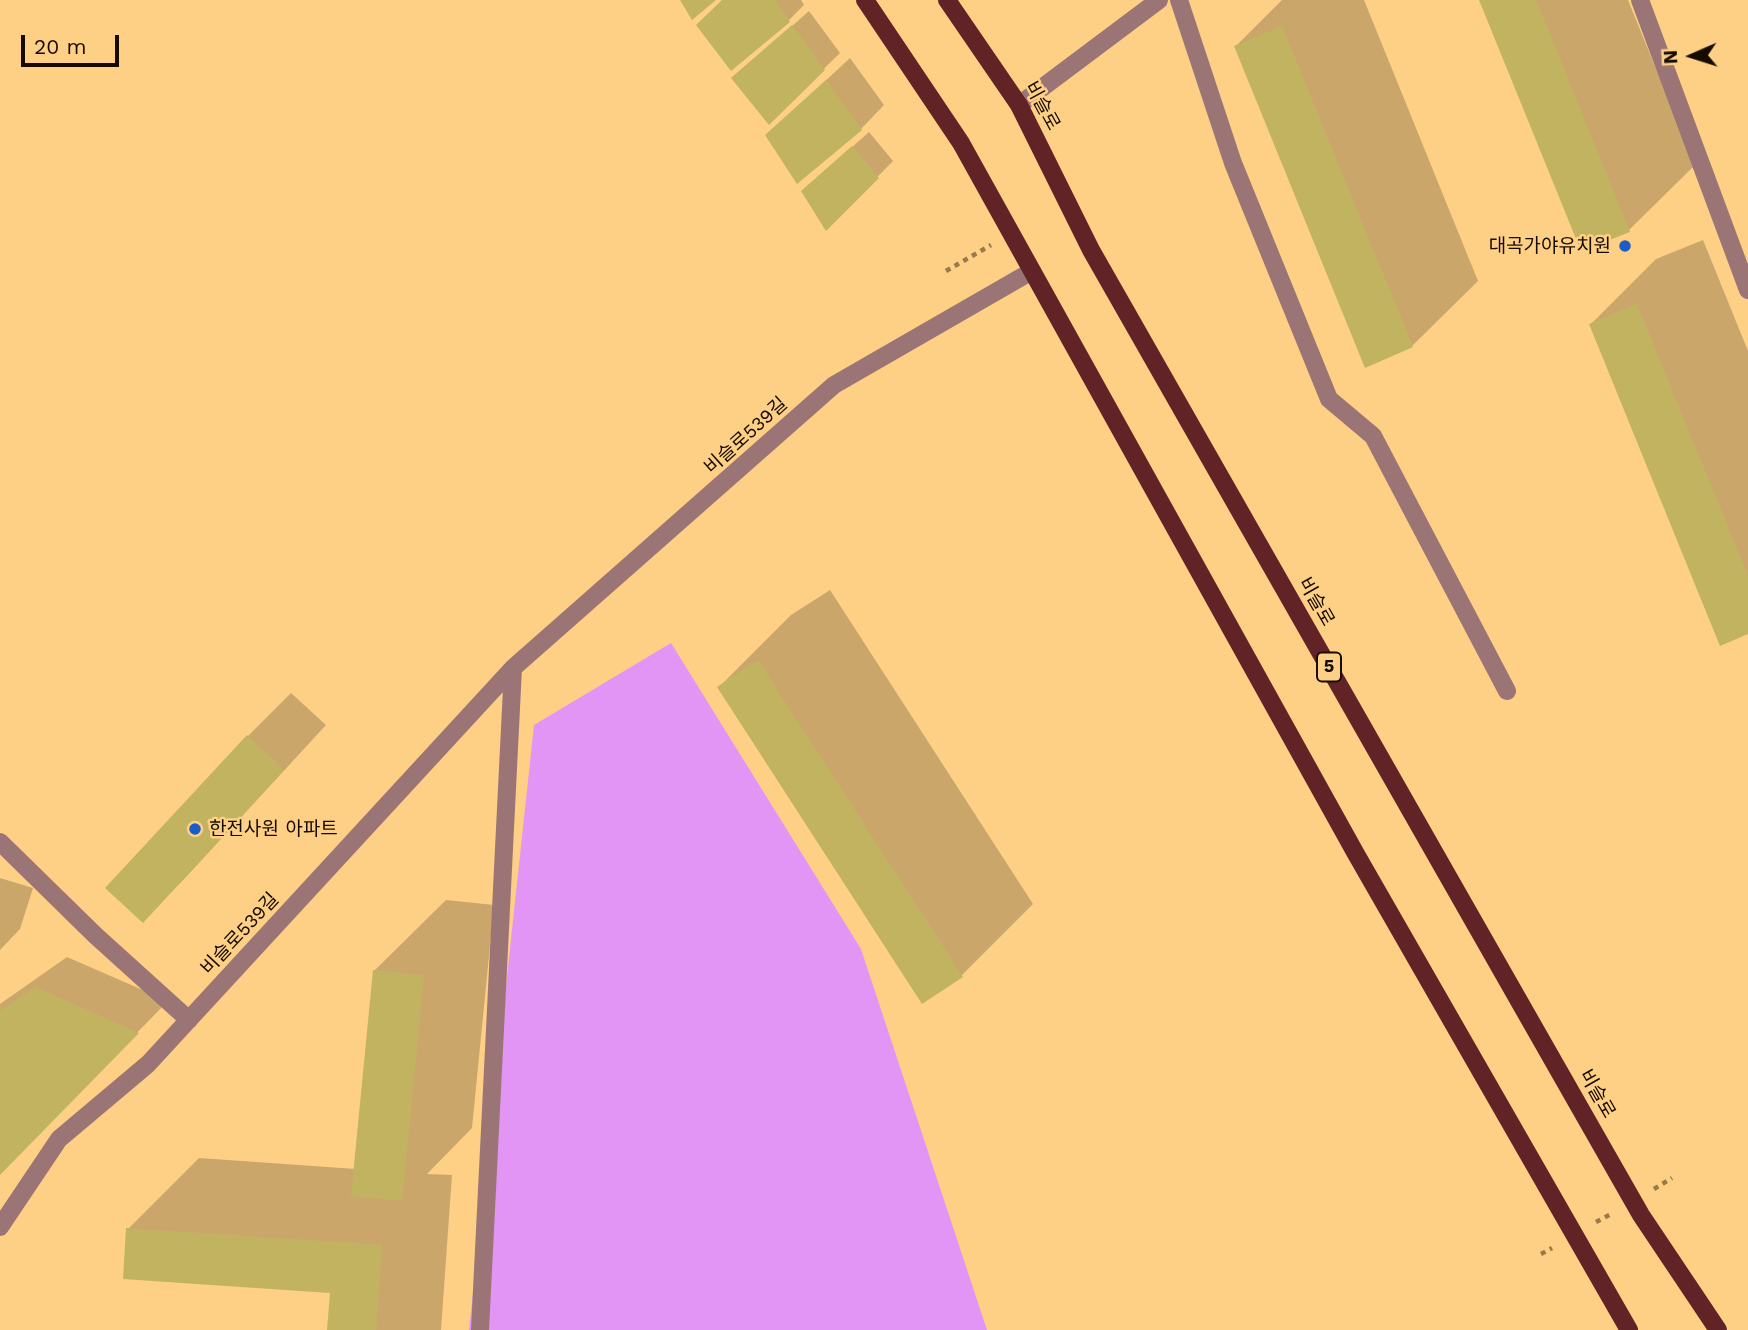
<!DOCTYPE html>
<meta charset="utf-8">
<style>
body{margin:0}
#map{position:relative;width:1748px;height:1330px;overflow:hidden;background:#fdd085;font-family:"Work Sans",sans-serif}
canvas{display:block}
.north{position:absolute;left:1657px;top:21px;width:70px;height:70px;-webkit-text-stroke:5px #fdd085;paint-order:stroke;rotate:267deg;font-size:19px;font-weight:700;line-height:28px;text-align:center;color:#170b00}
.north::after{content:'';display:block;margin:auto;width:24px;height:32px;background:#170b00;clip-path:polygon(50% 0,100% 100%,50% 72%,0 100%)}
.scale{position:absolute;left:21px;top:35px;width:98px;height:32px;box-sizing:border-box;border:4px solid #170b00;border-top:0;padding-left:9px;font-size:21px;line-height:24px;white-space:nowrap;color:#170b00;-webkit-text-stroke:5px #fdd085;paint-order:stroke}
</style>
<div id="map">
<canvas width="1748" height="1330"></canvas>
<div class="north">N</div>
<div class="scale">20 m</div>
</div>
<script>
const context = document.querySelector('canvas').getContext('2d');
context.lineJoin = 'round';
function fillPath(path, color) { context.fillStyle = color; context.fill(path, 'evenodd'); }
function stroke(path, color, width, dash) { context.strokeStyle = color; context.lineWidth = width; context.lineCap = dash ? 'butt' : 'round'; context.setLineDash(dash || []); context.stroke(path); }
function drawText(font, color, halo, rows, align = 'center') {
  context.font = font + ' "Work Sans","Noto Sans KR",sans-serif'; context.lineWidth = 5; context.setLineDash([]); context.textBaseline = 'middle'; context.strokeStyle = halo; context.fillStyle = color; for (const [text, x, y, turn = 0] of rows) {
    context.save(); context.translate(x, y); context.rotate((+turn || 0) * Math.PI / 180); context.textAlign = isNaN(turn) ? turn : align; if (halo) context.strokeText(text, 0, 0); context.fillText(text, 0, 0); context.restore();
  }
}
fillPath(new Path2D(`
 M671,643L861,949L987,1330H469L534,725Z`), '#e395f5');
fillPath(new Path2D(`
 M724,0H801L804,5L788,21Z
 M1282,0H1364L1478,281L1412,346L1236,46Z
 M1481,0H1628L1695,165L1629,230Z
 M809,11L840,53L769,122L733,78Z
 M850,58L884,105L861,129L767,135Z
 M869,132L893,161L826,229L803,191Z
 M1703,240L1748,351V632L1591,324L1656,259Z
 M830,590L1033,904L961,976L719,687L791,615Z
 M291,693L326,725L186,877L143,921L108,888L248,736Z
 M0,878L33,888L20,929L0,950Z
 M446,900L494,905L472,1128L427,1174L452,1175L441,1330H329L332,1291L128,1229L199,1158L356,1169L375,970Z
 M67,957L168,1001L0,1173V1004Z`), '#0003');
fillPath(new Path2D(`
 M680,0H716L692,20Z
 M722,0H776L790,22L731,71L696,25Z
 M1479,0H1536L1630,232L1581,251Z
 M792,25L825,70L769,125L731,78Z
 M1282,26L1413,347L1365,368L1234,46Z
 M826,80L862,130L797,184L765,135Z
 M852,146L879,178L826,231L801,191Z
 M1637,304L1748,576V634L1720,646L1589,324Z
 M758,660L963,977L922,1004L717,687Z
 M247,735L284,770L143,923L105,888Z
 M373,970L424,975L402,1201L351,1196Z
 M35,987L139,1033L0,1175V1011Z
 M126,1228L382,1245L376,1330H327L330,1293L123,1279Z`), '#c1b35f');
stroke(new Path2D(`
 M946,271L991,245
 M1654,1189L1672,1178
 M1596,1222L1613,1213
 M1541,1254L1552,1248`), '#997a4b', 4.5, [5, 5]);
stroke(new Path2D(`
 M1179,0L1233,163L1329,399L1373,436L1507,691
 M1640,0L1748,290
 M1019,105L1159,0
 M0,842L95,935L189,1020
 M0,1227L59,1139L148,1064L513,668L834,385L1032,271
 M480,1330L513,668`), '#9b7575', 18);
stroke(new Path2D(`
 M865,0L961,143L1356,854L1629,1330
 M947,0L1019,105L1091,250L1641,1215L1718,1330`), '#622327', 18);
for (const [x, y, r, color] of [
 [1625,246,7,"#1a5dc9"],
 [195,829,7,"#1a5dc9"]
]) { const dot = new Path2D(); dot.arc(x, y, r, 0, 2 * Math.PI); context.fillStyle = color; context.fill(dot); stroke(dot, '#fdd085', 2.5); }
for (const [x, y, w] of [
 [1329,667,24]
]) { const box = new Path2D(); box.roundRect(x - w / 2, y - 14.5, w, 29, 5); context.fillStyle = '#fdd085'; context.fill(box); stroke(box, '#170b00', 2); }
drawText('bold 18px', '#170b00', null, [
 ["5",1329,667]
]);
drawText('19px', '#170b00', '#fdd085', [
 ["비슬로",1042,106,61],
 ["비슬로539길",746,436,-42],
 ["비슬로",1316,602,60],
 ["비슬로539길",240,934,-47],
 ["비슬로",1597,1094,60]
]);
drawText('19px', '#170b00', '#fdd085', [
 ["대곡가야유치원",1611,246],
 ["한전사원 아파트",209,829,"left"]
], 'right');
</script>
